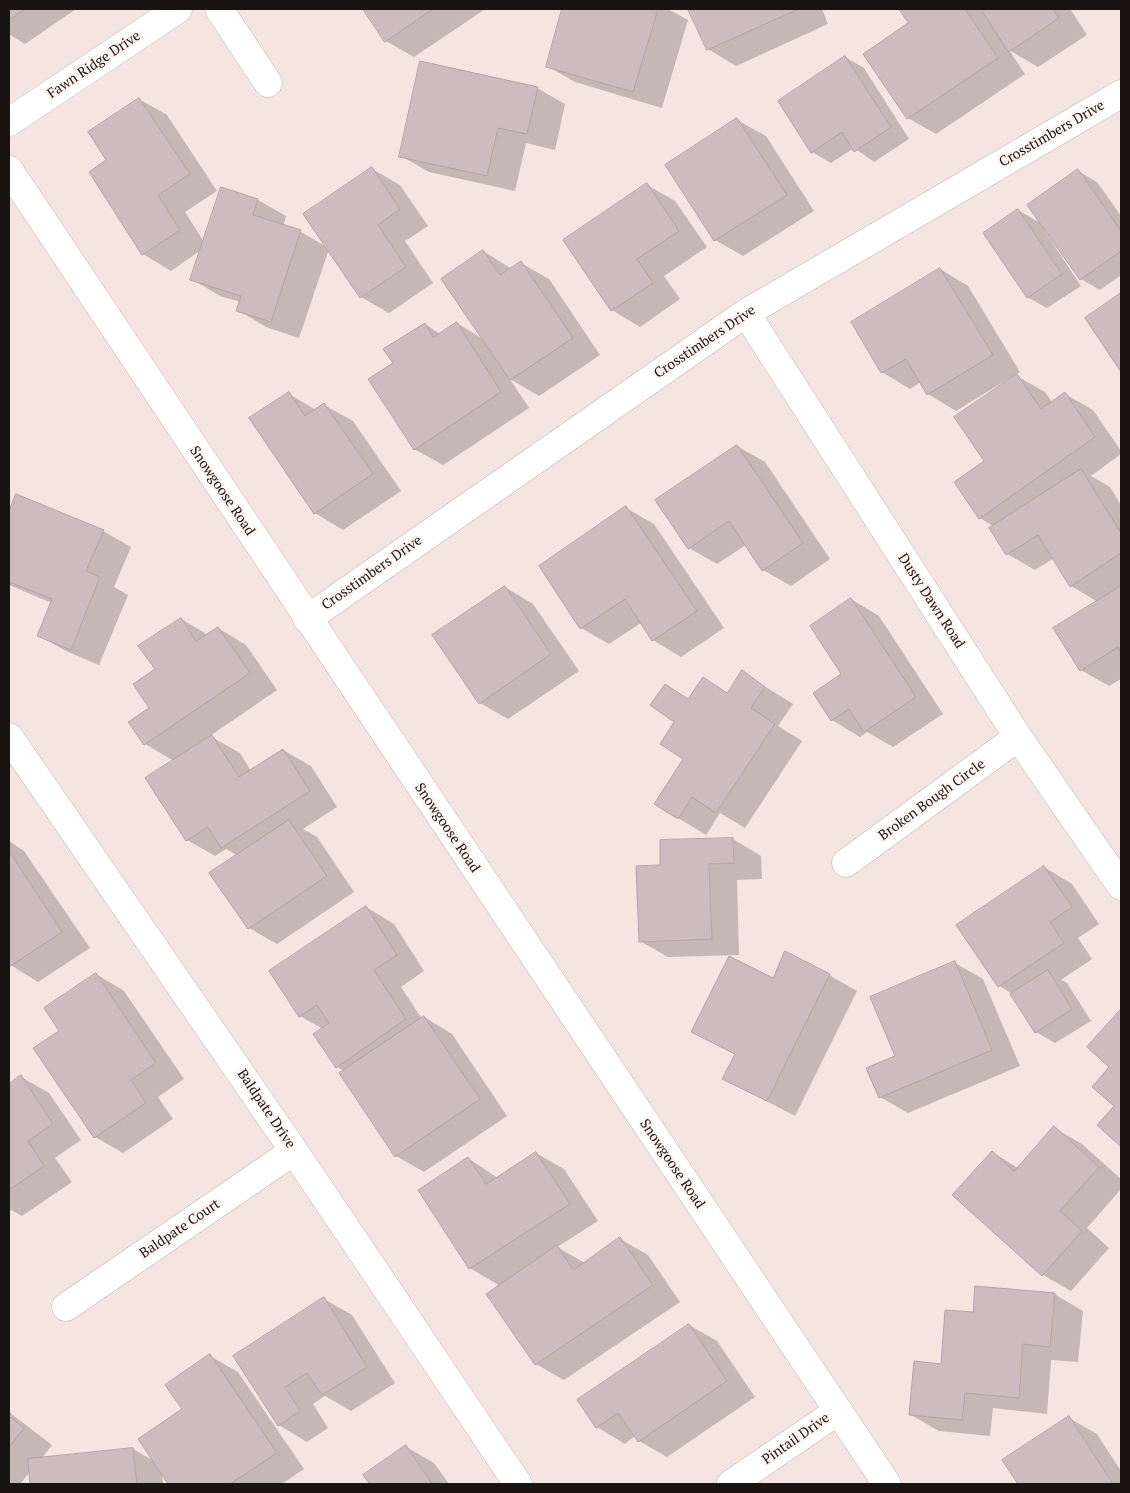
<!DOCTYPE html>
<style>
body{margin:0}
#map{position:relative;width:1130px;height:1493px;overflow:hidden;background:#f5e5e1;font-family:"PT Serif",serif}
canvas{display:block}
.frame{position:absolute;inset:0;border:10px solid #191412;pointer-events:none}
</style>
<div id="map">
<canvas width="1130" height="1493"></canvas>
<div class="frame"></div>
</div>
<script>
const context = document.querySelector('canvas').getContext('2d');
context.lineJoin = 'round';
function fillPath(path, color) { context.fillStyle = color; context.fill(path, 'evenodd'); }
function stroke(path, color, width, dash) { context.strokeStyle = color; context.lineWidth = width; context.lineCap = dash ? 'butt' : 'round'; context.setLineDash(dash || []); context.stroke(path); }
function drawText(font, color, halo, rows, align = 'center') {
  context.font = font + ' "PT Serif",serif'; context.lineWidth = 5; context.setLineDash([]); context.textBaseline = 'middle'; context.strokeStyle = halo; context.fillStyle = color; for (const [text, x, y, turn = 0] of rows) {
    context.save(); context.translate(x, y); context.rotate((+turn || 0) * Math.PI / 180); context.textAlign = isNaN(turn) ? turn : align; if (halo) context.strokeText(text, 0, 0); context.fillText(text, 0, 0); context.restore();
  }
}
fillPath(new Path2D(`
 M9,9H76L25,44L9,34Z
 M364,9H483L484,10L414,57L386,41Z
 M564,9H668L688,20L662,108L575,82L547,66Z
 M690,9H822L828,24L736,66L708,49Z
 M900,9H1073L1071,10L1087,35L1038,67L1009,50L1025,74L936,134L908,118L910,23Z
 M845,57L864,68L909,139L874,162L854,148L831,163L812,152Z
 M537,88L565,104L555,150L526,143L515,191L429,172L401,156Z
 M139,99L167,115L217,191L185,212L204,242L258,200L286,216L283,226L301,232L327,247L372,169L400,185L428,226L405,241L433,283L389,313L361,297L329,249L299,338L266,327L238,310L241,302L220,296L192,279L201,250L171,271L143,254L107,160Z
 M737,120L766,136L814,211L743,256L715,240Z
 M1078,171L1097,182L1121,216V275L1100,290L1081,279L1046,229L1044,230L1081,286L1047,308L1027,297L1018,210L1042,224Z
 M647,185L675,201L707,247L664,276L680,299L640,327L612,310L565,241Z
 M483,251L512,269L521,263L549,279L600,355L539,396L510,379L529,408L443,465L414,449L395,363L425,324L440,334L457,323L483,339Z
 M940,269L968,286L1020,372L1015,375L1045,392L1052,402L1065,394L1093,410L1121,451V454L1091,476L1110,487L1121,505V679L1109,686L1081,670L1098,602L1071,586L1054,558L1035,570L1007,554L993,526L980,518L985,462L1013,376L956,411L928,394L921,382L910,389L882,372Z
 M1121,295V370L1087,319Z
 M289,394L316,410L324,405L353,421L401,491L343,530L315,513Z
 M737,446L765,462L830,559L791,586L763,570L746,545L717,564L689,548Z
 M16,496L103,531L131,547L114,587L128,595L99,665L66,651L38,635L52,603L9,585V515Z
 M626,508L654,524L724,628L681,657L653,640L641,623L609,644L581,628Z
 M505,587L533,604L579,671L508,719L480,703Z
 M851,599L879,616L943,714L893,747L867,732L860,737L832,720L843,674Z
 M181,619L208,635L218,628L246,645L277,690L210,736L240,753L251,771L283,750L311,766L337,807L303,829L317,837L354,892L277,944L249,928L238,856L226,849L215,856L187,840L174,761L145,744L130,722L151,708L156,670Z
 M742,672L793,704L778,726L802,741L745,828L720,813L706,835L678,818L685,759L665,686L690,700L704,679L728,693Z
 M733,839L761,856L762,879L737,880L739,955L668,957L640,941L662,867Z
 M9,841L24,851L90,948L38,982L9,964Z
 M1044,867L1072,884L1099,924L1078,938L1092,959L1061,980L1067,983L1091,1021L1055,1043L1036,1032L1011,993L999,986Z
 M366,907L394,924L424,971L401,987L422,1019L424,1017L452,1034L507,1116L424,1172L396,1156L345,1071L337,1067L323,1029L300,1016Z
 M955,963L983,979L1020,1066L908,1113L880,1097L896,1057Z
 M96,974L124,991L184,1079L158,1097L173,1119L123,1153L95,1137L61,1031Z
 M829,975L857,991L795,1116L724,1079L736,1055L693,1032L774,979Z
 M1121,1011V1146L1098,1125L1115,1106L1110,1067L1089,1047Z
 M21,1077L49,1093L81,1140L55,1158L72,1182L22,1216L9,1209V1085Z
 M1054,1128L1082,1144L1121,1179V1189L1087,1228L1109,1248L1071,1291L1043,1275L992,1152L1018,1168Z
 M536,1153L564,1169L598,1221L557,1247L585,1263L620,1239L648,1255L680,1302L564,1380L536,1364L500,1286L470,1268L420,1190L469,1159L498,1178Z
 M1054,1294L1083,1311L1078,1362L1051,1360L1047,1414L993,1408L990,1436L939,1431L911,1415L974,1314Z
 M324,1299L352,1315L395,1383L351,1411L325,1396L313,1404L328,1428L307,1442L279,1425L234,1356Z
 M689,1325L717,1341L755,1397L667,1457L639,1441L635,1436L625,1444L597,1427Z
 M210,1356L238,1372L304,1469L282,1484H169L162,1474L163,1484H31L30,1472L20,1484H9V1412L52,1445L41,1459L133,1449L154,1461L184,1410Z
 M1069,1418L1097,1434L1121,1471V1484H1019L1004,1461Z
 M406,1447L434,1463L449,1484H371L365,1475Z`), '#0003');
const building = new Path2D(`
 M9,9H25L9,20Z
 M363,9H433L385,42Z
 M562,9H658L633,92L546,67Z
 M688,9H799L707,50Z
 M899,9H965L998,58L907,119L863,54L908,23Z
 M981,9H1053L1059,18L1009,52Z
 M845,56L891,127L854,152L842,132L811,153L778,101Z
 M420,61L538,87L527,134L498,128L487,176L399,157Z
 M139,98L190,174L158,195L180,230L142,255L89,172L106,160L88,132Z
 M737,118L787,195L714,241L665,165Z
 M372,167L400,209L378,225L406,267L360,298L303,214Z
 M1078,169L1121,231V251L1080,280L1027,205Z
 M647,183L679,231L637,259L653,283L611,311L563,240Z
 M221,187L258,199L253,215L301,230L271,322L236,311L241,296L190,280Z
 M1018,209L1062,274L1027,298L983,233Z
 M483,250L500,275L521,261L573,338L510,380L441,279Z
 M940,268L993,355L927,395L906,359L881,373L851,322Z
 M1121,293V372L1085,318Z
 M457,322L501,392L414,450L368,379L393,363L383,349L425,323L433,337Z
 M1017,374L1041,409L1065,392L1095,437L979,519L954,482L984,461L954,417Z
 M289,392L305,416L324,403L373,474L314,514L249,418Z
 M737,445L803,543L762,571L729,521L688,549L655,500Z
 M1081,469L1121,533V553L1070,587L1038,535L1006,555L989,528Z
 M16,494L104,530L86,571L100,577L71,650L37,636L52,599L9,582V511Z
 M626,506L697,611L652,641L625,599L580,629L539,566Z
 M505,586L551,654L479,704L432,635Z
 M1121,586V653L1118,647L1080,671L1053,628Z
 M851,598L916,697L864,732L849,709L831,721L813,693L841,674L810,626Z
 M181,618L196,641L218,627L250,673L144,745L128,722L149,708L133,684L155,669L138,646Z
 M742,670L765,687L751,708L775,724L716,813L692,797L678,819L654,804L683,759L660,744L674,722L650,705L665,684L688,699L703,677L727,693Z
 M212,735L239,777L283,749L310,791L221,848L208,827L186,841L145,778Z
 M289,820L327,876L248,929L209,873Z
 M733,838L734,863L709,864L712,939L639,942L636,866L660,865V840Z
 M9,851L62,932L9,967Z
 M1044,866L1072,907L1050,922L1064,943L998,987L956,925Z
 M366,906L397,955L374,970L406,1019L336,1068L313,1034L329,1023L317,1005L299,1017L269,971Z
 M785,951L830,974L767,1101L722,1079L735,1054L691,1032L729,956L773,978Z
 M955,961L992,1050L879,1098L866,1068L895,1056L870,997Z
 M1048,970L1072,1009L1035,1033L1010,994Z
 M96,973L156,1063L131,1080L146,1103L94,1138L33,1048L59,1031L44,1008Z
 M1121,1009V1147L1097,1125L1114,1106L1092,1087L1109,1067L1087,1047Z
 M424,1016L480,1099L395,1157L339,1073Z
 M21,1075L53,1124L28,1141L44,1166L9,1190V1084Z
 M1054,1126L1099,1167L1060,1211L1082,1231L1042,1276L952,1195L992,1151L1014,1171Z
 M536,1152L570,1204L469,1269L418,1190L468,1157L486,1184Z
 M620,1237L653,1285L535,1365L486,1294L557,1245L573,1270Z
 M975,1286L1055,1293L1050,1347L1023,1344L1019,1398L965,1393L962,1420L909,1415L914,1361L941,1364L945,1310L973,1312Z
 M324,1297L367,1367L322,1395L307,1373L285,1387L300,1411L278,1426L233,1356Z
 M689,1324L727,1381L638,1442L618,1413L596,1428L577,1400Z
 M210,1354L277,1453L230,1484H168L138,1439L182,1409L165,1385Z
 M9,1416L24,1428L9,1447Z
 M1069,1416L1113,1484H1018L1002,1460Z
 M406,1445L432,1484H370L363,1475Z
 M133,1448L137,1484H30L28,1459Z`);
fillPath(building, '#ccbcbf');
stroke(building, '#b2a3a5', 1);
const street = new Path2D(`
 M219,9L268,83
 M9,122L178,9
 M746,313L1018,737L1121,886
 M307,619L746,313L1121,94
 M9,737L294,1151L518,1484
 M846,863L1018,737
 M66,1307L294,1151
 M731,1484L838,1411`);
const secondary = new Path2D(`
 M9,170L887,1484`);
stroke(street, '#c4b4b0', 29);
stroke(secondary, '#c4b4b0', 29);
stroke(street, '#fff', 28);
stroke(secondary, '#fff', 28);
drawText('14px', '#191412', '#fef4f1', [
 ["Fawn Ridge Drive",94,65,-34],
 ["Crosstimbers Drive",1052,134,-30],
 ["Crosstimbers Drive",705,342,-34],
 ["Snowgoose Road",222,491,56],
 ["Crosstimbers Drive",372,573,-35],
 ["Dusty Dawn Road",931,601,57],
 ["Broken Bough Circle",932,800,-36],
 ["Snowgoose Road",447,828,56],
 ["Baldpate Drive",266,1109,56],
 ["Snowgoose Road",672,1164,56],
 ["Baldpate Court",180,1229,-34],
 ["Pintail Drive",796,1439,-35]
]);
</script>
